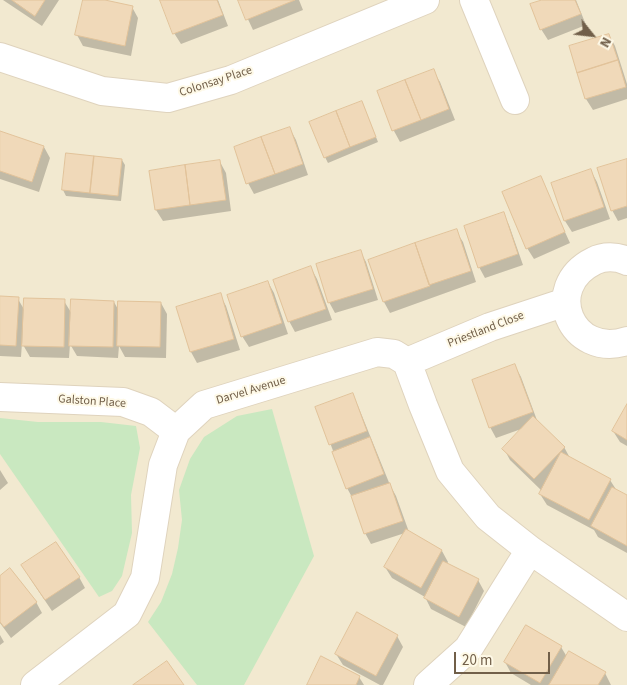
<!DOCTYPE html>
<style>
body{margin:0}
#map{position:relative;width:627px;height:685px;overflow:hidden;background:#fbf6e1;font-family:"Source Sans 3",sans-serif}
canvas{display:block}
.north{position:absolute;left:567px;top:10px;width:50px;height:50px;-webkit-text-stroke:4px #fef9e7;paint-order:stroke;rotate:119deg;font-size:14px;font-weight:700;line-height:20px;text-align:center;color:#715f49}
.north::after{content:'';display:block;margin:auto;width:18px;height:22px;background:#715f49;clip-path:polygon(50% 0,100% 100%,50% 72%,0 100%)}
.scale{position:absolute;left:454px;top:652px;width:96px;height:22px;box-sizing:border-box;border:2px solid #715f49;border-top:0;padding-left:6px;font-size:15px;line-height:18px;white-space:nowrap;color:#715f49;-webkit-text-stroke:4px #fef9e7;paint-order:stroke}
</style>
<div id="map">
<canvas width="627" height="685"></canvas>
<div class="north">N</div>
<div class="scale">20 m</div>
</div>
<script>
const context = document.querySelector('canvas').getContext('2d');
context.lineJoin = 'round';
function fillPath(path, color) { context.fillStyle = color; context.fill(path, 'evenodd'); }
function stroke(path, color, width, dash) { context.strokeStyle = color; context.lineWidth = width; context.lineCap = dash ? 'butt' : 'round'; context.setLineDash(dash || []); context.stroke(path); }
function drawText(font, color, halo, rows, align = 'center') {
  context.font = font + ' "Source Sans 3",sans-serif'; context.lineWidth = 4; context.setLineDash([]); context.textBaseline = 'middle'; context.strokeStyle = halo; context.fillStyle = color; for (const [text, x, y, turn = 0] of rows) {
    context.save(); context.translate(x, y); context.rotate((+turn || 0) * Math.PI / 180); context.textAlign = isNaN(turn) ? turn : align; if (halo) context.strokeText(text, 0, 0); context.fillText(text, 0, 0); context.restore();
  }
}
fillPath(new Path2D(`
 M0,0H627V685H0Z`), '#f2e9d0');
fillPath(new Path2D(`
 M272,409L314,556L244,685H197L148,622L161,602L172,574L178,548L182,520L179,490L190,459L204,437L237,416Z
 M0,418L38,422H101L136,426L140,448L131,495L132,533L122,576L112,591L99,597L0,454Z`), '#c9e8c0');
fillPath(new Path2D(`
 M3,0H59L42,26Z
 M84,0H99L132,7L138,18L131,56L83,46L77,35Z
 M162,0H218L228,26L181,44L174,33Z
 M239,0H299L303,10L253,30Z
 M545,0H576L586,25L548,40L541,29Z
 M609,35L615,46L627,84V99L593,110L586,99L570,47Z
 M433,71L440,82L455,120L400,142L394,131L379,92Z
 M362,102L378,142L328,163L325,157Z
 M290,129L296,140L308,175L254,194L248,183Z
 M0,132L44,147L50,158L39,192L0,179Z
 M67,154L122,160L125,165L121,201L66,196L63,190Z
 M627,160V218L618,221L612,210Z
 M220,162L226,173L231,211L163,221L156,210Z
 M591,171L597,182L610,219L572,232L565,221L553,184Z
 M540,177L570,243L534,259L527,248Z
 M503,214L509,225L523,265L485,278L479,267Z
 M456,231L463,242L476,282L390,313L384,302L370,260Z
 M360,251L366,262L378,300L335,313L329,302Z
 M311,268L317,279L332,320L295,332L289,321Z
 M268,282L274,293L288,334L249,347L242,336Z
 M220,295L226,306L240,350L197,363L191,352L177,308Z
 M0,298L18,299L25,311L64,301L72,314L114,302L119,311L161,303L167,314L166,358L125,357L119,346L118,358L77,356L70,344L69,358L30,357L22,343L21,357L0,356Z
 M515,366L521,377L538,423L564,447L570,458L610,480L617,491L627,497V553L598,537L594,530L547,505L540,494L542,491L510,460L504,449L524,428L496,438L490,427Z
 M352,395L358,406L390,485L396,496L409,532L442,551L448,562L447,564L478,580L484,591L466,627L431,609L425,597L392,578L385,567L405,533L371,544L365,533L353,499L347,488L317,408Z
 M627,407V446L620,442L613,431Z
 M0,470L8,483L0,490Z
 M0,577L36,602L42,613L11,638L0,623Z
 M29,577H79L85,588L52,611Z
 M0,635L4,642L0,645Z
 M397,636L403,647L383,685H380L343,665L336,654Z
 M561,647L567,657L605,673L611,685H531L511,673L505,662Z
 M359,677L364,685H308Z`), '#0003');
const building = new Path2D(`
 M12,0H45L35,16Z
 M83,0H105L133,6L125,46L75,35Z
 M160,0H217L223,15L173,34Z
 M238,0H295L246,20Z
 M542,0H575L581,14L540,30L530,4Z
 M609,34L618,60L577,73L569,46Z
 M618,60L626,87L585,99L577,73Z
 M434,69L449,109L421,120L405,80Z
 M405,80L421,120L392,131L377,91Z
 M362,101L376,137L350,147L336,111Z
 M336,111L350,147L324,158L309,122Z
 M290,127L303,164L275,174L261,137Z
 M0,131L44,146L32,182L0,171Z
 M261,137L275,174L246,184L234,147Z
 M66,153L94,156L90,193L62,190Z
 M94,156L122,159L118,196L90,193Z
 M627,159V206L611,211L597,168Z
 M220,160L226,200L190,205L185,165Z
 M185,165L190,205L155,210L149,171Z
 M591,169L604,207L564,221L551,183Z
 M541,176L565,232L526,249L502,192Z
 M504,212L518,254L478,268L464,226Z
 M457,229L471,271L429,285L415,243Z
 M415,243L430,286L383,302L368,260Z
 M361,250L373,289L328,303L316,264Z
 M311,266L326,309L288,322L273,280Z
 M268,281L282,323L241,337L227,295Z
 M221,293L234,339L190,352L176,307Z
 M0,296L19,297L16,346L0,345Z
 M24,298L65,299L64,347L22,346Z
 M71,299L114,301L113,347L69,346Z
 M118,301L161,302L160,347L117,346Z
 M515,364L533,412L489,428L472,380Z
 M353,393L367,431L329,445L315,407Z
 M627,404V440L612,431Z
 M533,416L565,447L534,479L502,449Z
 M370,437L384,474L346,489L332,452Z
 M561,452L611,479L589,520L539,494Z
 M390,483L403,521L364,534L351,496Z
 M612,487L627,495V546L591,526Z
 M406,529L442,550L421,588L384,567Z
 M56,542L80,577L45,600L21,565Z
 M443,561L479,579L459,617L424,598Z
 M10,568L37,602L4,627L0,622V576Z
 M357,612L398,635L376,676L335,654Z
 M526,625L562,646L540,683L504,662Z
 M569,651L606,672L598,685H549Z
 M321,656L360,676L356,685H307Z
 M167,661L184,685H133Z`);
fillPath(building, '#f0d9b9');
stroke(building, '#e2c39a', 1);
const street = new Path2D(`
 M474,0L515,100
 M0,57L102,91L168,98L231,80L425,0
 M627,261C617,256 603,256 594,261C541,287 571,359 627,341
 M407,362L490,327L566,302
 M0,397L123,402L151,412L176,431
 M35,685L127,614L145,578L163,465L176,431L204,405L377,352L394,354L407,362L423,405L450,471L488,517L530,550L627,617
 M428,685L468,649L530,550`);
stroke(street, '#dfd3bd', 30);
stroke(street, '#fff', 28);
drawText('12px', '#715f49', '#fef9e7', [
 ["Colonsay Place",216,82,-18],
 ["Priestland Close",486,330,-21],
 ["Darvel Avenue",251,391,-17],
 ["Galston Place",92,402,4]
]);
</script>
